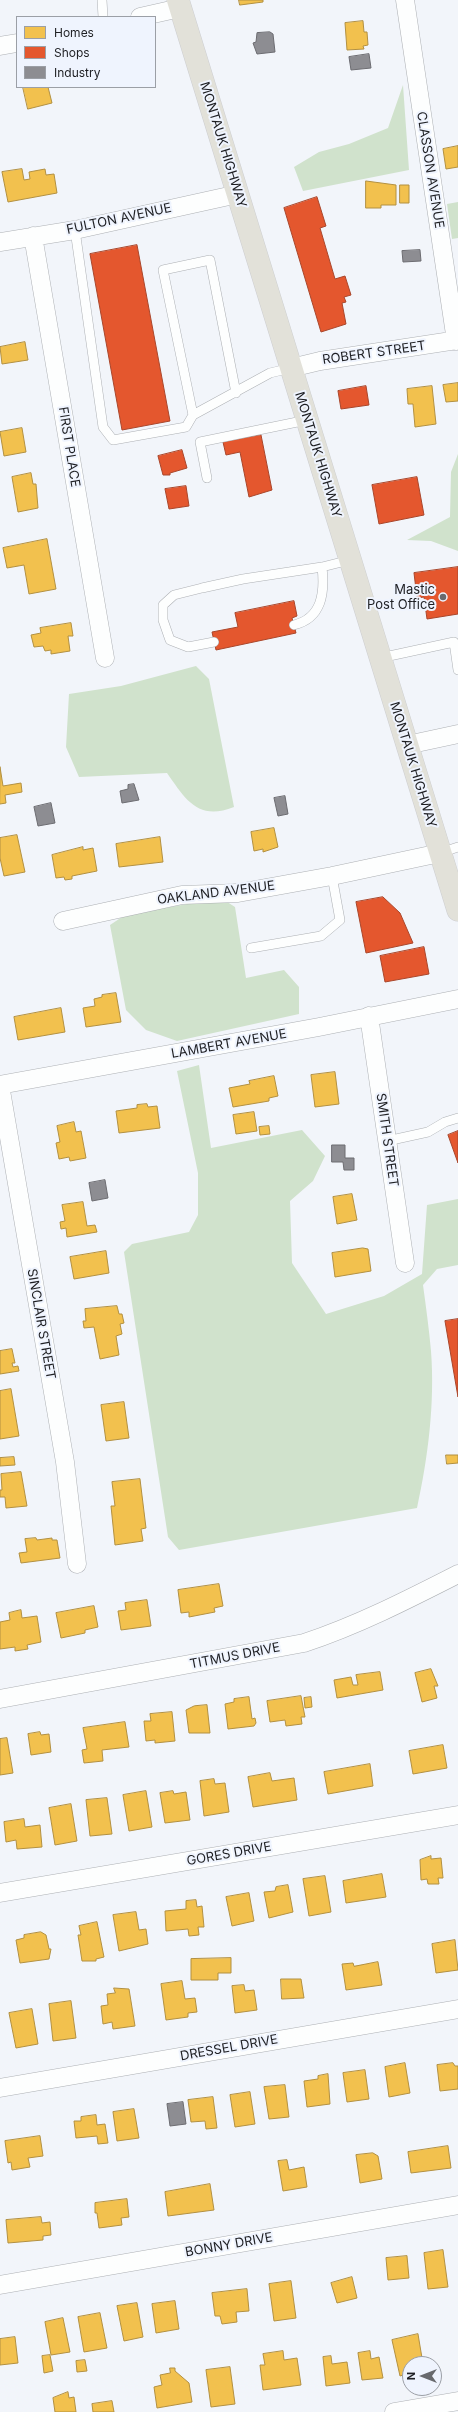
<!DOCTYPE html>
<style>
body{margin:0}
#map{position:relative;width:458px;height:2412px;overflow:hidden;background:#f2f5fa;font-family:Inter,sans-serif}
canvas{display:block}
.legend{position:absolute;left:16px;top:16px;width:140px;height:72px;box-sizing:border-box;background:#eff4fe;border:1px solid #9b9fa6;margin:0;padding:5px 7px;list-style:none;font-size:12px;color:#1e1f23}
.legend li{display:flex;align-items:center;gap:8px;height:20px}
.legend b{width:20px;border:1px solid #9b9fa6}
.north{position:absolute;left:402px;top:2356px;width:40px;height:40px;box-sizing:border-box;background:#eff4fe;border:1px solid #9b9fa6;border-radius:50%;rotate:270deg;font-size:11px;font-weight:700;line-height:16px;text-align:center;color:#1e1f23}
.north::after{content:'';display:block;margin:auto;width:14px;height:18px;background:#686a6e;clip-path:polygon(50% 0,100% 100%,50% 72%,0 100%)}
</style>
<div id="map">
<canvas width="458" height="2412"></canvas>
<ul class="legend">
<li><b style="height:11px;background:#f2c14e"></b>Homes</li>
<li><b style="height:11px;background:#e4572e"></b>Shops</li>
<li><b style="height:11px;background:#8d8d92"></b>Industry</li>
</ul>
<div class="north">N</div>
</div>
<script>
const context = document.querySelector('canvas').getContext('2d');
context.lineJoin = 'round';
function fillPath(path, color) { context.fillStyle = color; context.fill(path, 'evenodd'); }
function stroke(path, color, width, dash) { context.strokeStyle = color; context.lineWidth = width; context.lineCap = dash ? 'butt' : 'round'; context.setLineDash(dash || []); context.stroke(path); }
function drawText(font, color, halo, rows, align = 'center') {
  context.font = font + ' Inter,sans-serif'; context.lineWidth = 4; context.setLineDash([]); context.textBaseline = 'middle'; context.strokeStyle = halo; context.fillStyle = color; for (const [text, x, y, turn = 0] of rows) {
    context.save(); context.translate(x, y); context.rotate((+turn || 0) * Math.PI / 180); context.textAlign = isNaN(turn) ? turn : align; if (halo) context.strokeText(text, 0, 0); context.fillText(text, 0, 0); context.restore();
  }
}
fillPath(new Path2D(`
 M403,85L409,170L303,191L294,167L319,152L349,144L388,128Z
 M458,202V238L452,239L447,204Z
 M458,454V551L431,541L407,540L450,517L451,472Z
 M196,666L209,679L234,807C198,821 186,800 167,773L79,777L66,747L69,694L121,686Z
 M221,898L235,907L246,978L284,970L299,987V1014L177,1041L146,1030L126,1010L110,925L125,915Z
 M199,1065L211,1148L302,1130L325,1156L313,1181L290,1201L292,1263L326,1314L384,1296L422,1274L427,1205L458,1199V1265L437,1269L423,1285C426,1307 429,1329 431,1351C435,1403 428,1458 417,1508L179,1550L168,1537L124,1252L132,1244L189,1232L198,1215V1173L177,1071Z`), '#d0e2cc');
const homes = new Path2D(`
 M239,0H263V2L240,5Z
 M363,21L364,32H367L368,45L363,46L364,49L347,50L345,23Z
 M23,87H48L52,103L28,109Z
 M458,146V167L446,169L443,149Z
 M22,169L24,180L30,179L29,172L45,169L46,175L54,174L57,193L8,202L2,172Z
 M366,181L396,185V205H381V208H366Z
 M400,185H409V203H400Z
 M25,342L28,360L2,364L0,347Z
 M458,383V401L446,402L443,385Z
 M432,386L436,424L415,427L413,404H408L407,389Z
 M22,428L26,452L4,456L0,432Z
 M31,473L33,484H36L38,508L18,512L12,477Z
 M47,539L56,589L29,594L24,565L7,568L3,548Z
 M71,623L73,636H68L70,651L51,654V650L45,651L43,646L34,647L31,635L41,633L40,628Z
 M0,767L3,786L21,783L22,792L5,795L6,803L0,804Z
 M274,828L278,847L263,852V849L254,851L251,832Z
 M17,835L25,872L4,876L0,858V838Z
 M160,837L163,862L119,867L116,844Z
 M83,847V850L93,848L97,871L72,876V879L65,880L64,877L56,878L52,855Z
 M116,993L121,1022L86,1027L83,1008L95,1006L94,999L102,997V995Z
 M61,1008L65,1032L18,1040L14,1017Z
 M335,1072L339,1104L315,1107L311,1075Z
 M274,1076L278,1096L269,1098V1101L233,1107L229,1088L250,1084L249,1081Z
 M147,1104L148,1107L157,1106L160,1128L119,1133L116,1111L137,1108V1105Z
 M254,1112L257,1131L236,1134L233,1115Z
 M74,1122L76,1132L81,1131L86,1158L70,1161L69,1157L59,1159L56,1143L60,1142L57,1126Z
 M269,1126L270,1134L260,1135L259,1127Z
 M352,1194L357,1220L337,1224L333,1197Z
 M83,1202L87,1226L95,1225L97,1232L67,1237L66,1228L61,1229L60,1222L65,1221L62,1205Z
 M363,1248L368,1249L371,1271L335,1277L332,1253Z
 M106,1251L109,1273L74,1279L70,1257Z
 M117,1306L119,1314H122L124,1323L120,1324L122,1334L116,1336L119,1355L100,1359L94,1327L84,1328L83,1321H86L85,1309Z
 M12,1349L15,1363H12L13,1367L18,1366L19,1371L0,1374V1351Z
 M11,1389L19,1436L0,1439V1391Z
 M124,1402L129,1438L106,1441L101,1405Z
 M446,1455H458V1463L447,1464Z
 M14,1457L15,1465L0,1466V1458Z
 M21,1472L27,1506L6,1508L5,1497H0V1490H2L1,1474Z
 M140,1479L146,1528L141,1529L143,1541L115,1545L111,1506H115L112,1482Z
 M36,1538L37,1540L52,1538V1540H57L60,1558L21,1563L19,1553L27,1552L25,1539Z
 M219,1584L223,1606L214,1608L215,1612L189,1617V1612L181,1613L178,1590Z
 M147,1600L151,1626L121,1630L118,1611L126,1610L125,1603Z
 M94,1606L98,1627L85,1630V1633L61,1638L56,1613Z
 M21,1610L22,1618L37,1616L41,1642L27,1645L28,1649L15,1651V1647L0,1649V1622L10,1620L9,1613Z
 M431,1669L438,1686H434L437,1698L422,1702L415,1673Z
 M380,1672L383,1690L337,1698L334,1680L351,1677L353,1685H358L356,1675Z
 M301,1696L305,1717H301L302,1724L286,1726L285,1720L270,1722L267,1701Z
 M249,1697L252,1719L255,1718L256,1723L254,1726L228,1729L225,1704L234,1702V1699Z
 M311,1697L312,1707L305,1708L304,1698Z
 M207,1705L210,1733H189L186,1710L194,1706Z
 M172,1712L175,1741L155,1743V1740L146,1741L144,1721H151L150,1714Z
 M125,1722L129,1747L102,1750L103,1761L84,1763L82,1750L87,1749L83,1728Z
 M40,1732L41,1735L49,1734L51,1752L31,1755L28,1734Z
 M7,1738L13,1773L0,1775V1739Z
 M443,1745L447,1768L413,1774L409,1751Z
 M370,1764L373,1786L328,1794L324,1772Z
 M270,1773L272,1781L294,1778L297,1800L253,1807L248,1777Z
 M214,1779L215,1784L225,1783L229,1812L204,1816L200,1781Z
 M146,1791L152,1827L129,1831L123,1795Z
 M173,1791L174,1794L186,1792L190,1820L165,1823L160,1793Z
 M107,1798L112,1834L90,1836L86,1800Z
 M71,1804L77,1841L55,1845L49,1808Z
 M24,1819L25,1827L40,1825L42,1847L17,1849L16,1840L6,1842L4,1822Z
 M431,1856V1859L441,1858L443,1878H438L439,1884H428L427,1879L421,1880L420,1860Z
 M382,1874L386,1897L346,1903L343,1881Z
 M325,1876L331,1912L309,1916L303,1879Z
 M288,1885L293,1912L269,1918L264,1892L275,1891L276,1887Z
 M249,1893L254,1921L232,1926L226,1897Z
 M196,1900L197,1907L202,1906L204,1927H198L199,1935L189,1936L188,1929L166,1931L165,1911L186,1909V1901Z
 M136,1912L139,1930L146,1929L148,1944L119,1951L113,1915Z
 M97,1922L104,1957L96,1959V1961H82L78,1935H81L79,1926Z
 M41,1932L46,1935L49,1949H51L49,1959L20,1963L16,1940L24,1938V1935Z
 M455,1940L458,1970L436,1973L432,1944Z
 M231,1958V1973H218V1980H191V1959Z
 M378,1962L382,1985L346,1990L342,1964L353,1963L354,1966Z
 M281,1979H301L304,1998L282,1999Z
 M182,1981L185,1999L195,1998L197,2012L188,2013V2017L166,2020L161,1984Z
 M244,1985L245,1991L254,1990L257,2010L235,2013L232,1986Z
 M114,1988L129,1989L135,2026L113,2029L112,2022L103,2024L101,2006L108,2005L107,1994L115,1993Z
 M71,2001L76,2038L53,2041L49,2004Z
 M32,2009L38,2044L16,2048L9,2013Z
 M405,2063L410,2093L389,2097L385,2067Z
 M453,2063L455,2066H458V2089L440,2091L437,2065Z
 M365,2070L369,2099L347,2102L343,2073Z
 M328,2074L330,2104L307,2107L304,2081L318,2079V2076Z
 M285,2085L289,2117L269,2119L264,2087Z
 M250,2092L255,2124L235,2127L230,2095Z
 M213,2097L217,2128L206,2129L205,2121L191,2122L188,2100Z
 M134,2109L139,2138L117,2141L113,2112Z
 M96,2115L97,2125L105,2124L108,2143L98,2144L97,2136L76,2138L74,2121H81V2117Z
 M40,2136L43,2156L28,2158L30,2167L12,2170L11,2162L8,2163L5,2141Z
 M448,2146L451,2168L411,2173L408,2152Z
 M373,2153L378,2156L382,2179L360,2183L356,2155Z
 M287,2160L289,2170L304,2167L307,2187L283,2191L278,2161Z
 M210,2184L214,2210L168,2216L165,2192Z
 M127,2199L129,2217L121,2218L122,2225L99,2228L97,2213H95V2203Z
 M41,2217L42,2223L50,2222L51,2235L43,2236V2240L8,2243L6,2220Z
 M443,2250L448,2287L428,2289L424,2253Z
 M407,2256L409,2278L388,2280L386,2258Z
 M352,2277L357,2298L337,2303L331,2283Z
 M291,2281L296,2318L274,2321L269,2284Z
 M247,2289L249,2311L236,2312L237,2322L222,2324L220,2316H215L212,2293Z
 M175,2301L179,2329L156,2333L152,2304Z
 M137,2303L143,2337L124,2341L117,2306Z
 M100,2313L107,2348L84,2352L78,2317Z
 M63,2318L70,2352L51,2355L45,2322Z
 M418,2334L423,2364H410V2373L400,2376L392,2340Z
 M15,2337L18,2363L0,2365V2339Z
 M283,2351L284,2360L297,2358L301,2385L263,2390L260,2365H265L263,2354Z
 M370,2351L371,2359L379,2357L383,2378L362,2380L358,2353Z
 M50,2355L53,2371L44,2373L42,2356Z
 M331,2356L332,2364L347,2362L350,2383L326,2386L323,2357Z
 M85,2360L87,2371L77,2372L76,2361Z
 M230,2367L235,2404L211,2407L206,2370Z
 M170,2368H175V2371L189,2383L192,2402L157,2408L154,2387L162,2385L160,2375L170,2373Z
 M68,2392L69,2398L74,2397L76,2412H55L53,2398Z
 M112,2401L114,2412H93L92,2404Z`);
fillPath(homes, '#f2c14e');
stroke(homes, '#b29041', 1);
const shops = new Path2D(`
 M317,197L326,226L320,228L335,279L345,276L351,295L344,297L346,302L342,303L346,324L321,332L284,208Z
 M137,245L170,421L122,430L90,254Z
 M366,386L369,405L341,409L338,391Z
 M261,435L272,490L249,497L240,452L226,455L223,442Z
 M182,450L187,468L170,473V475H163L158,456Z
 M417,477L424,515L379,524L372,485Z
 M186,486L189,506L169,509L165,489Z
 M458,567V614L427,619L424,597L417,598L414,573Z
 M294,601L297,616L292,618L296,633L216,650L212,632L238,627L235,613Z
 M383,897L400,913L413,943L366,953L356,902Z
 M424,947L429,974L385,982L380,956Z
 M458,1131V1163L448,1135Z
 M458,1319V1397L445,1321Z`);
fillPath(shops, '#e4572e');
stroke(shops, '#a9462b', 1);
const industry = new Path2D(`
 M270,32L273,34L275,52L257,54L253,43L256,42L257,33Z
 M369,54L371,68L351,70L349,57Z
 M420,250L421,261L403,262L402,251Z
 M134,784L139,800L122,803L120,791L128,789V785Z
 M285,796L288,814L278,816L274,798Z
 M51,803L55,823L38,826L34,807Z
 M332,1145H345V1158H354V1170H344L343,1162H332Z
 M105,1180L108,1198L92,1201L89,1183Z
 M183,2102L186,2124L170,2126L167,2104Z`);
fillPath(industry, '#8d8d92');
stroke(industry, '#6c6c71', 1);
const service = new Path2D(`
 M102,0L103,17
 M75,230L103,427L113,440L186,427L193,415L270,373L291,368
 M193,415L163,270L210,260L236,393
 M207,478L200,442L307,420
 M294,625C322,618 325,593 322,567
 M214,642L188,647L170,640L163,620V605L174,595L202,588L243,579L322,567L350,560
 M380,658L454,642L458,670
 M440,853L458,847
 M251,948L321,936L340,920L332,876
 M387,1141L428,1132L445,1122L458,1118`);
const minor = new Path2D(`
 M405,0L456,341
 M140,17L180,8
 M0,46L17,43
 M33,236L105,658
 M0,242L75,230L238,194
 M291,368L320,361L458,340
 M407,745L458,734
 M63,921L182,895L238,893L332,876L440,853
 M369,1016L405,1263
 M0,1085L65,1462L77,1564
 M0,1085L319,1027L458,999
 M0,1699L304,1643C358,1625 407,1600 458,1574
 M0,1893L458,1815
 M0,2088L458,2009
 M0,2285L458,2205
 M394,2412L458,2401`);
const primary = new Path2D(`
 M178,0L458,910`);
stroke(service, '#adb0b4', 10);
stroke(minor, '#adb0b4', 19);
stroke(primary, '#cdced1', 23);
stroke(service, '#fdfefe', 9);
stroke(minor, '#fdfefe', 18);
stroke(primary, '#e2e1d9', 22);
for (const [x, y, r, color] of [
 [443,597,4,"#686a6e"]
]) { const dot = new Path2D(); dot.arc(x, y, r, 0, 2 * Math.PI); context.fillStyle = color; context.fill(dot); stroke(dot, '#eff4fe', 1.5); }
drawText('13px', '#1e1f23', '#eff4fe', [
 ["MONTAUK HIGHWAY",223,145,73],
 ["CLASSON AVENUE",430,170,81],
 ["FULTON AVENUE",119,219,-12],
 ["ROBERT STREET",374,353,-8],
 ["FIRST PLACE",69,447,81],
 ["MONTAUK HIGHWAY",318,455,73],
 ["MONTAUK HIGHWAY",413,765,73],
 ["OAKLAND AVENUE",216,893,-7],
 ["LAMBERT AVENUE",229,1044,-10],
 ["SMITH STREET",387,1140,82],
 ["SINCLAIR STREET",41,1324,80],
 ["TITMUS DRIVE",235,1656,-11],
 ["GORES DRIVE",229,1854,-10],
 ["DRESSEL DRIVE",229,2048,-10],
 ["BONNY DRIVE",229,2245,-10]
]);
drawText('13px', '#1e1f23', '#eff4fe', [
 ["Mastic",435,590],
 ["Post Office",435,605]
], 'right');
</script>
